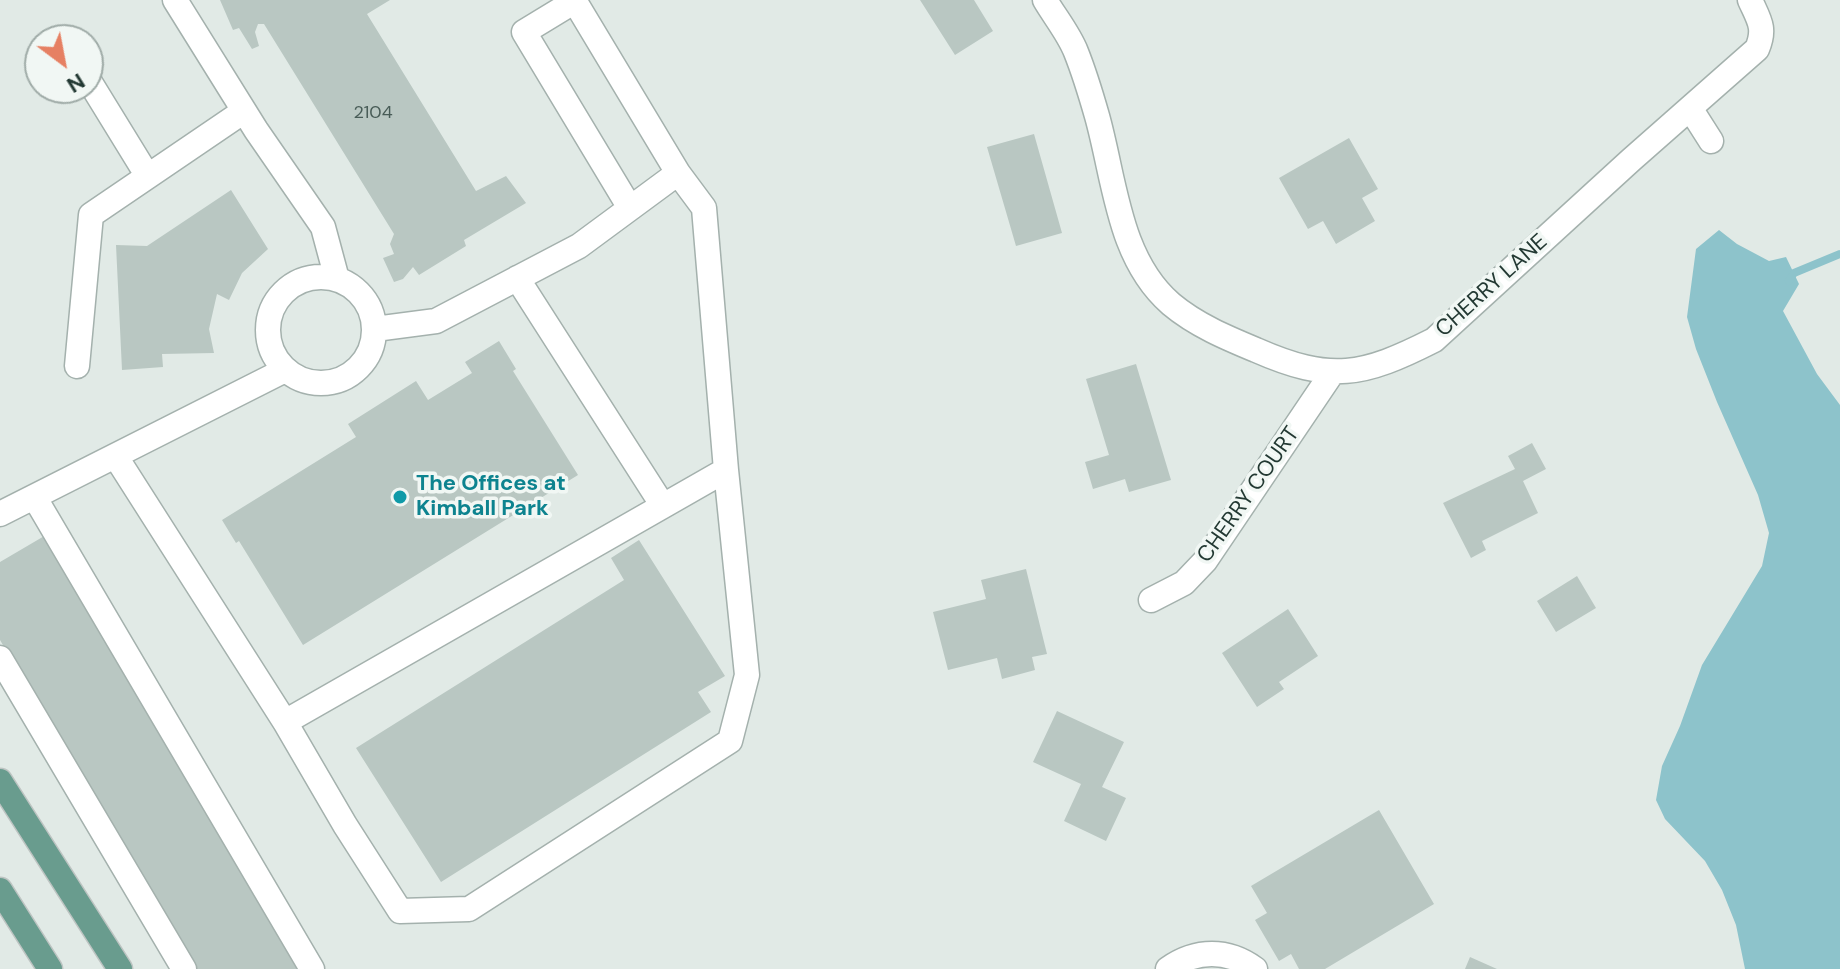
<!DOCTYPE html>
<style>
body{margin:0}
#map{position:relative;width:1840px;height:969px;overflow:hidden;background:#e1eae6;font-family:"DM Sans",sans-serif}
canvas{display:block}
.north{position:absolute;left:24px;top:24px;width:80px;height:80px;box-sizing:border-box;background:#f1f7f4;border:2px solid #9faba7;border-radius:50%;rotate:148deg;font-size:22px;font-weight:700;line-height:32px;text-align:center;color:#233933}
.north::after{content:'';display:block;margin:auto;width:28px;height:36px;background:#e68063;clip-path:polygon(50% 0,100% 100%,50% 72%,0 100%)}
</style>
<div id="map">
<canvas width="1840" height="969"></canvas>
<div class="north">N</div>
</div>
<script>
const context = document.querySelector('canvas').getContext('2d');
context.lineJoin = 'round';
function fillPath(path, color) { context.fillStyle = color; context.fill(path, 'evenodd'); }
function stroke(path, color, width, dash) { context.strokeStyle = color; context.lineWidth = width; context.lineCap = dash ? 'butt' : 'round'; context.setLineDash(dash || []); context.stroke(path); }
function drawText(font, color, halo, rows, align = 'center') {
  context.font = font + ' "DM Sans",sans-serif'; context.lineWidth = 7; context.setLineDash([]); context.textBaseline = 'middle'; context.strokeStyle = halo; context.fillStyle = color; for (const [text, x, y, turn = 0] of rows) {
    context.save(); context.translate(x, y); context.rotate((+turn || 0) * Math.PI / 180); context.textAlign = isNaN(turn) ? turn : align; if (halo) context.strokeText(text, 0, 0); context.fillText(text, 0, 0); context.restore();
  }
}
fillPath(new Path2D(`
 M1719,230L1737,244L1769,261L1786,257L1799,284L1783,311L1817,374L1840,405V969H1745L1736,925L1722,890L1705,861L1665,819L1656,800L1662,766L1680,726L1702,665L1762,566L1769,533L1758,495L1717,402L1696,349L1687,317L1696,249Z`), '#8dc3cb');
stroke(new Path2D(`
 M1789,281L1794,273L1840,254`), '#8dc3cb', 8);
fillPath(new Path2D(`
 M220,0H390L367,14L476,191L506,176L526,203L464,240L466,246L419,275L413,267L403,279L394,282L383,258L394,254L390,244L394,234L264,24H258L255,32L259,46L252,49L239,28L233,30Z
 M920,0H974L993,31L955,55Z
 M1034,134L1062,233L1016,246L987,147Z
 M1349,138L1378,189L1362,198L1375,221L1336,244L1323,221L1308,229L1279,178Z
 M231,190L268,249L242,273L229,300L217,294L209,329L214,353L162,354L163,367L122,370L116,245L147,246Z
 M499,341L516,369L513,371L578,475L303,645L239,541L236,543L222,520L356,437L348,424L416,381L428,400L472,373L465,362Z
 M1136,364L1171,480L1129,492L1125,479L1093,489L1085,462L1109,455L1086,379Z
 M1532,443L1546,469L1523,481L1538,513L1482,541L1486,550L1471,558L1443,503L1515,469L1508,456Z
 M46,535L297,969H190L0,640V562Z
 M639,540L725,676L698,692L711,712L441,882L356,748L624,580L611,558Z
 M1026,569L1047,654L1032,657L1035,670L1002,679L997,658L948,670L933,612L986,599L981,580Z
 M1577,576L1596,608L1556,632L1537,601Z
 M1288,609L1318,656L1279,682L1284,689L1257,707L1222,653Z
 M1057,711L1124,742L1102,787L1126,798L1106,841L1064,821L1081,784L1033,762Z
 M1379,810L1434,904L1325,969H1299L1291,954L1279,961L1255,920L1267,913L1251,886Z
 M1470,957L1497,969H1465Z`), '#b9c7c2');
const minor = new Path2D(`
 M175,0L256,130L323,227L337,279
 M1045,0C1055,17 1069,34 1076,52C1084,72 1091,95 1097,116C1115,180 1118,258 1171,304C1196,325 1227,338 1256,350C1331,383 1363,376 1434,340L1631,160L1757,49C1766,28 1759,20 1750,0
 M575,1L524,32L630,208
 M88,79L147,175
 M1690,108L1711,141
 M268 330a53 53 0 1 1 106 0a53 53 0 1 1-106 0Z
 M517,278L663,506
 M375,329L436,321L579,246L678,173L574,0
 M77,366L91,215L244,111
 M116,457L285,722L345,825L400,911L469,909L730,741L747,675L726,470L704,208L678,173
 M35,498L312,969
 M0,514L285,370
 M1151,600L1184,583L1205,561L1332,373
 M0,658L184,969
 M285,722L726,470
 M1168,969C1196,949 1228,949 1255,969`);
const major = new Path2D(`
 M0,781L120,969
 M0,890L50,969`);
stroke(minor, '#a4b1ad', 27);
stroke(major, '#bdc4c2', 27);
stroke(minor, '#fff', 24);
stroke(major, '#699c8e', 24);
for (const [x, y, r, color] of [
 [400,497,8,"#0f9aa8"]
]) { const dot = new Path2D(); dot.arc(x, y, r, 0, 2 * Math.PI); context.fillStyle = color; context.fill(dot); stroke(dot, '#f1f7f4', 3); }
drawText('18px', '#485c57', null, [
 ["2104",373,113]
]);
drawText('22px', '#233933', '#f1f7f4', [
 ["CHERRY LANE",1492,286,-42],
 ["CHERRY COURT",1249,495,-55]
]);
drawText('bold 22px', '#0d838f', '#f1f7f4', [
 ["The Offices at",416,484],
 ["Kimball Park",416,509]
], 'left');
</script>
